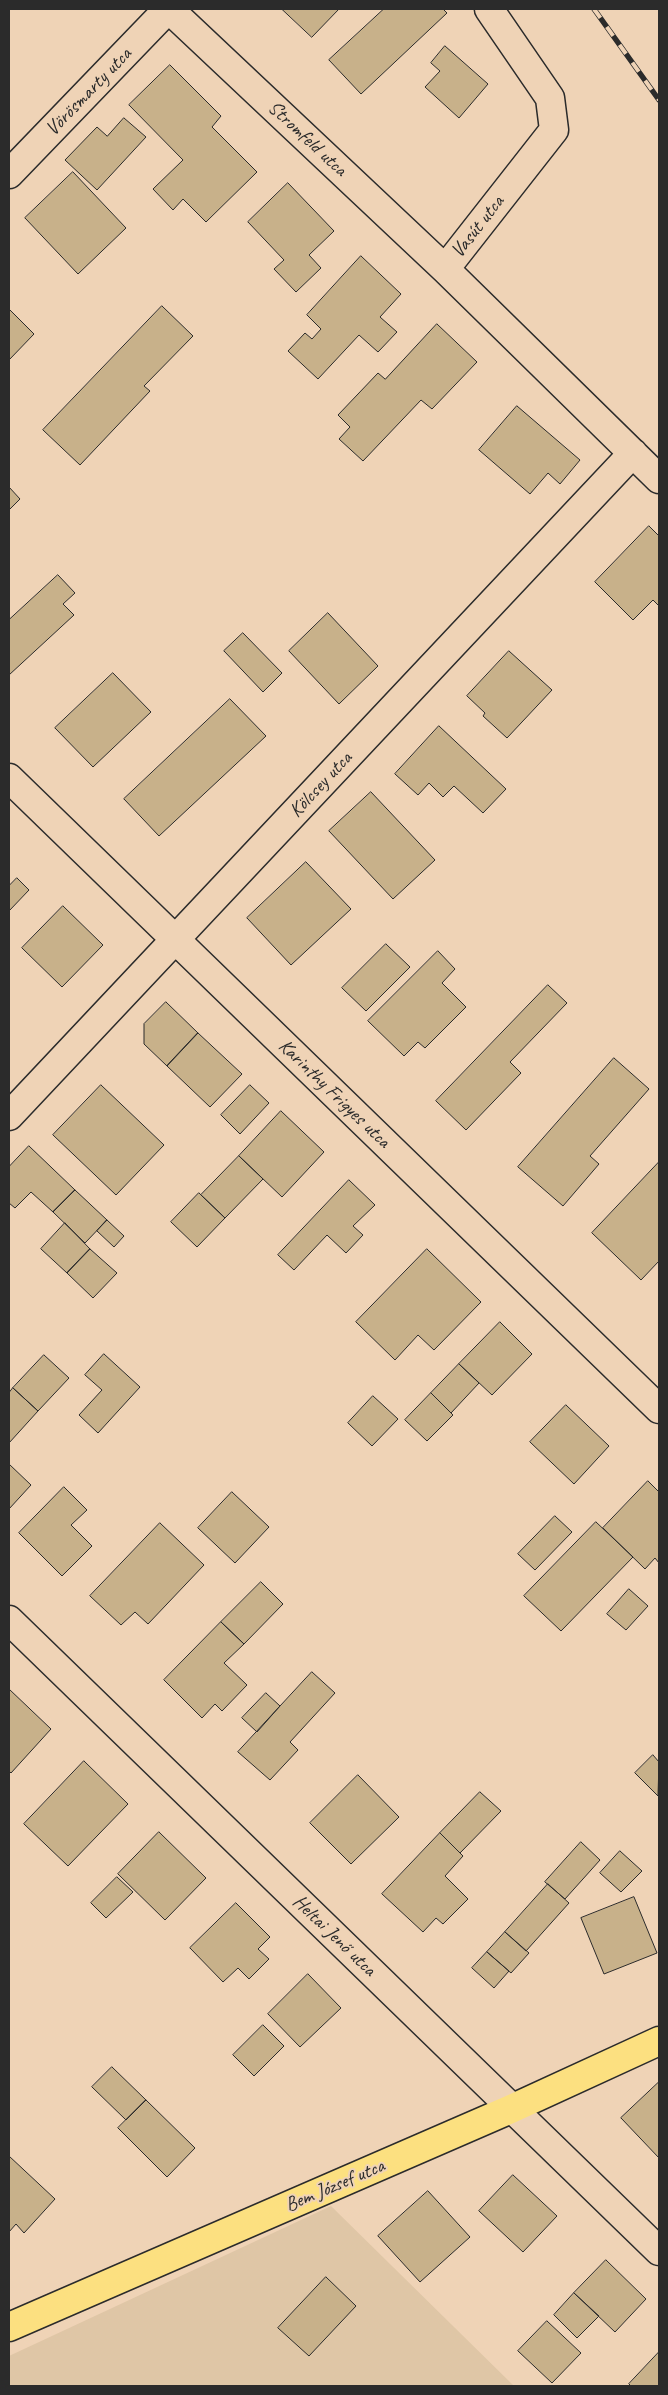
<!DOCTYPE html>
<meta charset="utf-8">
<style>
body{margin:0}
#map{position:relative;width:668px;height:2395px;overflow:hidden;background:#efd3b6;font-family:Caveat,sans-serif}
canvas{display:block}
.frame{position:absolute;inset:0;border:10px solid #2b2b2b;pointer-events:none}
</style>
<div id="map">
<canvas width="668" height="2395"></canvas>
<div class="frame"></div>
</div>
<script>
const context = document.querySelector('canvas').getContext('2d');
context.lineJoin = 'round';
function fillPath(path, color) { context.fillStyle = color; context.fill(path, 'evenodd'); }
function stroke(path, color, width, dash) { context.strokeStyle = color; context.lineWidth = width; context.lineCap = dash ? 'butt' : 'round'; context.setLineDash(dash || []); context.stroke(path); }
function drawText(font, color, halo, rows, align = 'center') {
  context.font = font + ' Caveat,sans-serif'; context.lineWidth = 4; context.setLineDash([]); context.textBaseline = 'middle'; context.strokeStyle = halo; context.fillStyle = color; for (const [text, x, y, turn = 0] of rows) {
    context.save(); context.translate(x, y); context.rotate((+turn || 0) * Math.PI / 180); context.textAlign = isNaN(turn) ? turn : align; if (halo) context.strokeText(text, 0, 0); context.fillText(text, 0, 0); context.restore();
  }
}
fillPath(new Path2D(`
 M331,2206L514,2386H9V2356Z`), '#dfc6a6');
const building = new Path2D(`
 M282,9H339L312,37Z
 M384,9H443L447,13L361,94L329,60Z
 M445,46L488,84L459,118L425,87L440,71L431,63Z
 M170,65L221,116L212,127L257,172L206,222L183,199L173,210L153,189L183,160L129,105Z
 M124,118L146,137L97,190L65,160L97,127L107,136Z
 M73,172L126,228L78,274L25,218Z
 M288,183L334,231L309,255L321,268L296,292L274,269L284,260L248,222Z
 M361,256L401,294L380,317L397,332L378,352L359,335L318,379L288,351L305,333L312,339L321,329L307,315Z
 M162,306L193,336L144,386L150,391L80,465L43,430Z
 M9,309L34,334L9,360Z
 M437,324L477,362L432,409L421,400L363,461L339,439L350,427L338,415L378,373L385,379Z
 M517,406L580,460L560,484L548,473L530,494L479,450Z
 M9,487L20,499L9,510Z
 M649,526L659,536V606L653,600L633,620L595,582Z
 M58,575L75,593L63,604L74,615L9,675V620Z
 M328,613L378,666L339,704L289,651Z
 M243,633L282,673L263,692L224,651Z
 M509,651L552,690L507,738L483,716L485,713L467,696Z
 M113,673L151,712L93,767L55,728Z
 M230,699L266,736L159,836L124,799Z
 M439,726L506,789L483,813L454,786L443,797L429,783L418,795L395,774Z
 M371,792L435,860L393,899L329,831Z
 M306,862L351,909L291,965L247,918Z
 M17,878L29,890L9,911V886Z
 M63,906L103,945L62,987L22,948Z
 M386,944L410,967L366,1011L342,988Z
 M438,951L455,969L442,983L466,1007L425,1048L418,1042L404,1056L368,1021Z
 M548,985L567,1003L510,1062L521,1073L466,1130L436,1101Z
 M166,1002L198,1033L167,1066L144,1044V1024Z
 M198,1033L242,1074L210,1107L167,1066Z
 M614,1058L649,1089L590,1156L599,1164L563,1206L518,1167Z
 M101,1085L164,1145L116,1195L53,1135Z
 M250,1085L269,1103L240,1134L221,1115Z
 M281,1111L324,1152L282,1197L239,1156Z
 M29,1146L75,1190L53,1212L31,1192L15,1208L9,1203V1167Z
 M239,1156L263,1179L225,1218L201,1195Z
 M659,1162V1261L641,1280L592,1233Z
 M349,1180L375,1205L353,1226L363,1235L346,1253L327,1235L294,1270L278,1255Z
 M75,1190L107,1220L85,1243L53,1212Z
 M199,1193L225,1218L197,1247L171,1222Z
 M107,1220L124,1236L114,1247L97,1231Z
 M65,1223L90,1249L67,1273L41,1249Z
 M90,1249L117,1273L93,1298L67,1273Z
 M427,1249L481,1302L434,1350L418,1335L395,1360L356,1322Z
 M500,1322L532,1354L492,1395L459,1364Z
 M104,1354L140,1387L98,1433L79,1415L102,1390L85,1375Z
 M44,1355L69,1378L38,1411L13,1388Z
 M459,1364L479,1383L451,1413L431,1393Z
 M13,1388L38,1411L9,1443V1393Z
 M431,1393L453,1415L427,1441L405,1420Z
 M373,1396L398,1419L372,1446L348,1423Z
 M566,1405L609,1446L574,1484L530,1442Z
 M9,1464L31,1485L9,1509Z
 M648,1481L659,1492V1563L655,1558L645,1569L603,1528Z
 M64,1487L87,1510L71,1525L92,1546L62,1576L19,1533Z
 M232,1492L269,1527L235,1563L198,1528Z
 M555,1516L572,1532L535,1570L518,1554Z
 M596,1522L633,1557L561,1631L524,1596Z
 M160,1523L204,1565L148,1624L135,1612L121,1625L90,1596Z
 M261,1582L283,1604L244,1644L221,1622Z
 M629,1589L648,1606L626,1630L607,1614Z
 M221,1622L244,1644L224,1663L247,1685L222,1711L215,1704L202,1718L164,1680Z
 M312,1672L335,1693L290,1742L298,1750L270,1780L238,1752Z
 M9,1689L51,1729L11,1773L9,1771Z
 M266,1693L280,1706L257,1732L242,1718Z
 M653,1755L659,1762L658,1796L635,1773Z
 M84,1761L128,1804L68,1866L24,1824Z
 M358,1775L399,1817L351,1864L310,1823Z
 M480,1792L501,1811L460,1853L440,1833Z
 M159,1832L206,1878L165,1920L118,1874Z
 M440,1833L463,1856L445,1876L468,1899L443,1924L436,1918L423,1932L382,1894Z
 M581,1842L600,1860L565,1899L545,1882Z
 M620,1851L642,1871L621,1892L600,1873Z
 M117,1877L133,1892L106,1918L91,1903Z
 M548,1884L569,1903L526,1951L505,1932Z
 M634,1897L657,1953L604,1974L581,1918Z
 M236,1903L270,1937L258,1949L269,1959L249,1979L238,1968L223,1982L190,1948Z
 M505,1932L529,1953L511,1973L487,1952Z
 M487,1952L509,1971L494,1988L472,1968Z
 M308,1974L341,2008L300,2047L268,2014Z
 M263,2025L284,2046L254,2076L233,2055Z
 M112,2067L146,2100L126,2120L92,2087Z
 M659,2082V2158L621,2118Z
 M146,2100L195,2148L167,2177L118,2128Z
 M9,2156L55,2199L24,2233L16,2224L9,2232Z
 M513,2175L557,2216L523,2252L479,2211Z
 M428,2191L470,2237L420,2282L378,2236Z
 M606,2260L646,2299L615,2332L574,2293Z
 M326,2277L356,2306L309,2356L278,2328Z
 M574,2293L599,2316L577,2338L554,2315Z
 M547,2321L581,2353L552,2383L518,2351Z
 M659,2352V2386H631L629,2384Z`);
fillPath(building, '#c8b18a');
stroke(building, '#2b2b2b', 1);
const minor = new Path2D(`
 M169,9L445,269
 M489,9L550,98L554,130L445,269L659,479
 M9,174L168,9
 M9,778L659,1409
 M9,1116L633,453
 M9,1620L659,2251`);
const major = new Path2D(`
 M9,2327L511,2109L659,2041`);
stroke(minor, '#2b2b2b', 31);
stroke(major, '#2b2b2b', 31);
stroke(minor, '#efd3b6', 28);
stroke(major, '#fce080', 28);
const rail = new Path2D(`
 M594,9L659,100`);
stroke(rail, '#2b2b2b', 5.5);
stroke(rail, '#efd3b6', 4, [11]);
drawText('20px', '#2b2b2b', '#efd3b6', [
 ["Vörösmarty utca",89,92,-46],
 ["Stromfeld utca",307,139,43],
 ["Vasút utca",478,227,-52],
 ["Kölcsey utca",321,785,-47],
 ["Karinthy Frigyes utca",334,1094,44],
 ["Heltai Jenő utca",334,1936,44],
 ["Bem József utca",335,2186,-23]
]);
</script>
